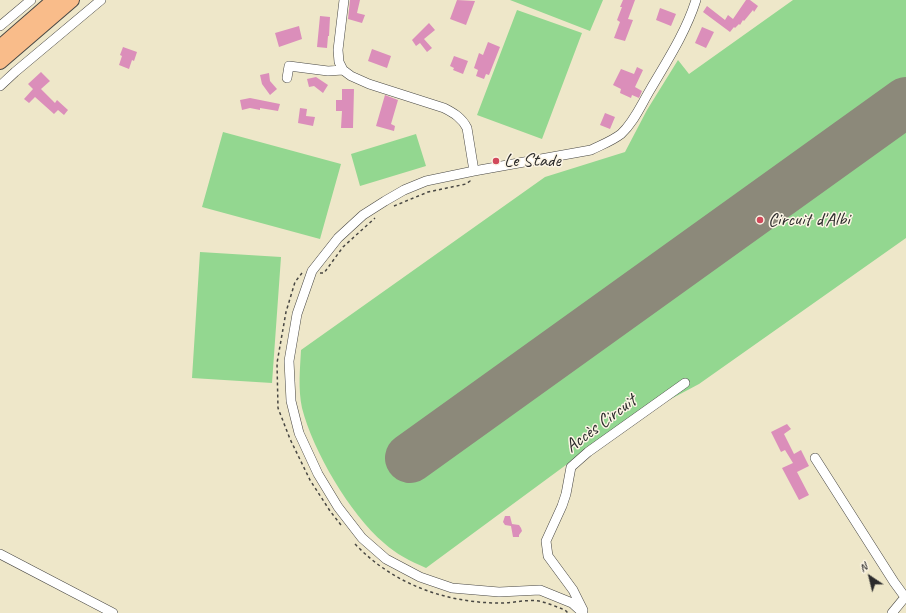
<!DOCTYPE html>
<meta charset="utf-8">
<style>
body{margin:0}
#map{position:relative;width:906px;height:613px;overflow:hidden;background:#eee7c9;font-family:Caveat,sans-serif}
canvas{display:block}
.north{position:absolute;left:850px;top:557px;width:40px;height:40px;-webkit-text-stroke:3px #fcf5e5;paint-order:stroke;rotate:325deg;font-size:11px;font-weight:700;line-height:16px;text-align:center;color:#2b2b2b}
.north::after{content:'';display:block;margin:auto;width:14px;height:18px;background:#2b2b2b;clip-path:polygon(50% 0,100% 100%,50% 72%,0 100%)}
</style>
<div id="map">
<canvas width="906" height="613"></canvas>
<div class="north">N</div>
</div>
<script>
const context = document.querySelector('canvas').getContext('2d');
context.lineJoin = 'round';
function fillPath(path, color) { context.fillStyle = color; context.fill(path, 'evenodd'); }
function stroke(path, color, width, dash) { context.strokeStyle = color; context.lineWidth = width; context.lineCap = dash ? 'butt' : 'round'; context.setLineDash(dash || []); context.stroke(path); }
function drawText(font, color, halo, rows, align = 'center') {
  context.font = font + ' Caveat,sans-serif'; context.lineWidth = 3; context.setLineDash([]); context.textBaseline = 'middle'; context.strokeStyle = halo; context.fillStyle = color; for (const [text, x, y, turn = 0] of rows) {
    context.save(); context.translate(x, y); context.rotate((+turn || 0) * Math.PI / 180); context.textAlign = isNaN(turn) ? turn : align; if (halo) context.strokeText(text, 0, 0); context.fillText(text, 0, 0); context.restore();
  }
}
fillPath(new Path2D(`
 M510,0H603L590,31Z
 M793,0H906V238L699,384L652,409L589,448L426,568C410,561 396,554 384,543C350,514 313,451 302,408C298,389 300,369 301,350L545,177L625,152L647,110L678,60L689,74ZM630,279L651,306L420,472L400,443Z
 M517,10L582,33L542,139L477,115Z
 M223,132L341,164L320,239L202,207Z
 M416,134L426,166L360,186L351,154Z
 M200,252L281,257L272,383L192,378Z`), '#93d790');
stroke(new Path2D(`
 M410,458L906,102`), '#8c897a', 50);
fillPath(new Path2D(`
 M350,0H360L357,13L365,15L362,23L348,19Z
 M457,0L475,1L466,25L450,19Z
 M623,0H635L628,19L633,20L625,41L614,38L620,22L617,20L622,7H620Z
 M746,0H750L758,6L754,12L753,10L744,21L743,20L740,25L739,24L735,28L734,27L730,32L703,12L707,6L725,20L728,15L733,19Z
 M660,8L676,14L671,26L656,20Z
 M320,16L330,17L329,36H328L327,48L317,47Z
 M429,23L435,30L424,39L432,48L427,52L420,43L416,46L412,40Z
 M299,26L302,39L279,47L275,33Z
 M702,27L714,32L706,48L695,43Z
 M488,42L500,47L489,75L486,74L484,79L476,76L478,70L474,68L479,53L483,55Z
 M123,47L137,52L134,61L132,60L129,69L119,65L122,56L120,55Z
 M372,49L391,56L387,68L368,61Z
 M454,56L468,61L463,74L453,70L454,68L450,66Z
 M637,67L643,70L635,87L642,91L639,98L632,95L631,98L620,93L621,89L613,85L621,69L634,74Z
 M41,72L50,81L41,89L55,103L57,100L68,110L64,115L58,110L54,114L35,97L29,103L24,99L33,89L28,84Z
 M269,73L270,81L277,89L270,95L262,84L260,75Z
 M316,77L328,85L323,93L314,86L309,87L307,79Z
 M342,89H354L353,128H341L342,111H336V100H342Z
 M385,95L398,100L391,124L395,126L394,131L376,126Z
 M250,98L280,104L278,111L260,108V110L250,108L242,110L240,100Z
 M300,108L307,109L306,116L315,117L313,126L298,123Z
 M605,113L615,117L610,129L600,125Z
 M787,424L791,429L784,434L794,454L801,450L809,466L797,472L809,495L799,500L782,468L793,463L785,450L781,452L771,432Z
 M505,516H510L512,524L519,525L521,528L522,531L519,535V537H513L511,526L505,525L503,522Z`), '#db8eba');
const minor = new Path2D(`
 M344,0L338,50L339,62L343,70L351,76L369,84L444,108C454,113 462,118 467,128L474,171
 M0,26L31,0
 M287,78L289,66L328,71L343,70
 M0,86L15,72L101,0
 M815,458L894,582L905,597
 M0,554L113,613
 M583,610L573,590L548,556L546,541L562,506L566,494L571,467L588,452L685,383
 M583,613L572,603L540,590L499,592L452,588L420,577L386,559L362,538L338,507L318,474L299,433L291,401L289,361L297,314L312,271L338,238L363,215L385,201L404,190L426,181L474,171L591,150C601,145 612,141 621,134C634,122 641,105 650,90C667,61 686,32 696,0
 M892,613L906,596`);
const highway = new Path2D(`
 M0,47L54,0
 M0,62L72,0`);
stroke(minor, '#484743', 10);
stroke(highway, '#484743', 16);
stroke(new Path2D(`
 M394,206L428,192L466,184L470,181V180
 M302,273L295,282L286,312L277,363L278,408L290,439L310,480L330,511L341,525
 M320,273H324L343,247L375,218
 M355,544C392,583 443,602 496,603C510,604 525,599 539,601C548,603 557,607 565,610L568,613`), '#484743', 1.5, [3, 3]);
stroke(minor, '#fff', 9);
stroke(highway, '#f9bc8a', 14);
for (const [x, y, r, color] of [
 [496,161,4,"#d1495b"],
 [760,220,4,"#d1495b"]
]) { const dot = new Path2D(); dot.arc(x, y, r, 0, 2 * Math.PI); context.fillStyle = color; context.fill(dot); stroke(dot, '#fcf5e5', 1.5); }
drawText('19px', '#2b2b2b', '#fcf5e5', [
 ["Le Stade",504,161],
 ["Circuit d'Albi",768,220]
], 'left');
drawText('19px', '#2b2b2b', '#fcf5e5', [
 ["Accès Circuit",601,424,-37]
]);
</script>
